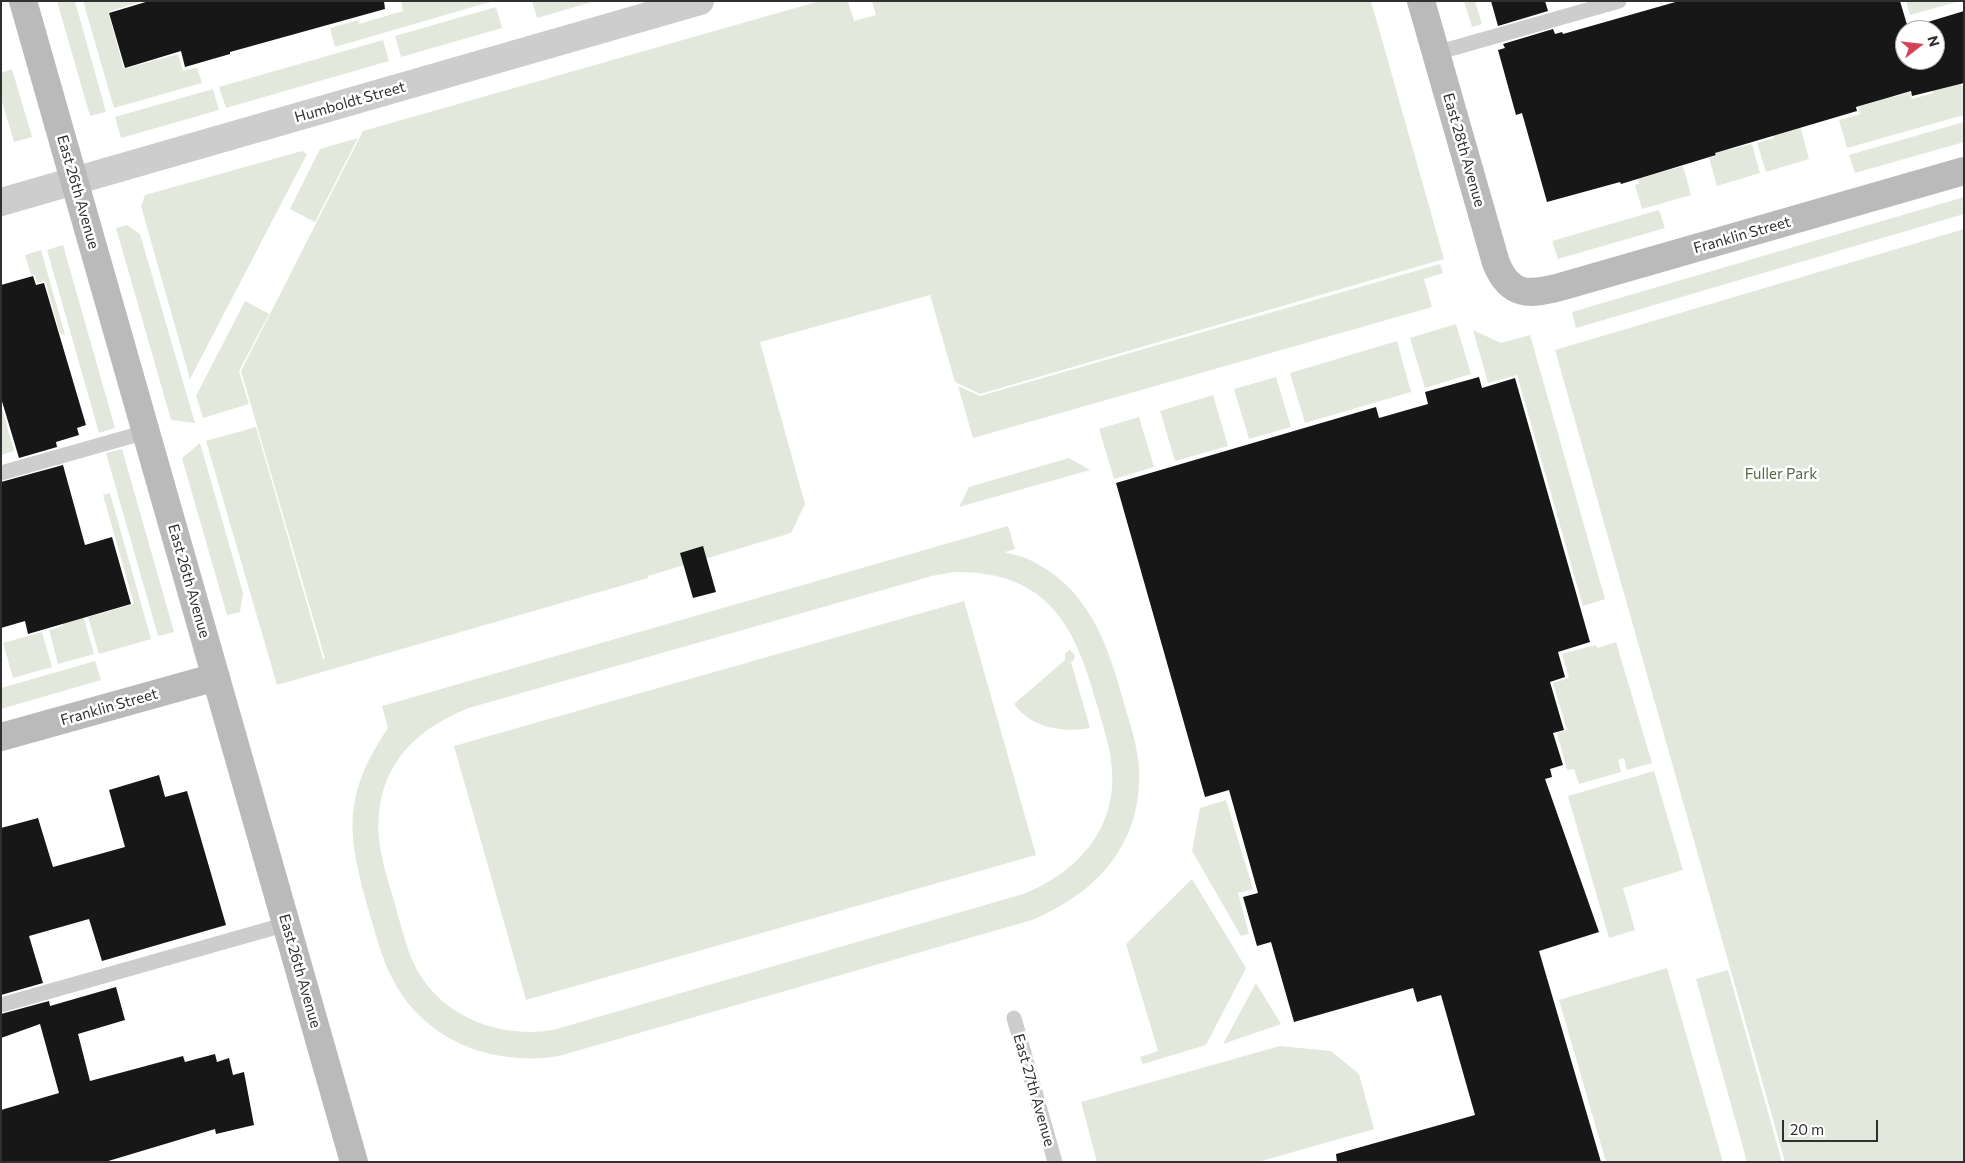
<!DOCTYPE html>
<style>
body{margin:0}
#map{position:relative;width:1965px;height:1163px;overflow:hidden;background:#fff;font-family:Commissioner,sans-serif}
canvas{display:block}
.frame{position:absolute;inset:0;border:2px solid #303030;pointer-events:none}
.north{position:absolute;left:1895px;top:20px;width:50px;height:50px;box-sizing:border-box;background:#fff;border:1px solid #acacac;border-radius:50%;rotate:74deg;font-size:14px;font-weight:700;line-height:20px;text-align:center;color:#303030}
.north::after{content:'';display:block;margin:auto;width:18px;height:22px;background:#d64258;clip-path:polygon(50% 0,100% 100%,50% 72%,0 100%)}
.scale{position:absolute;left:1782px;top:1120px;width:96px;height:22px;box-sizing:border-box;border:2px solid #303030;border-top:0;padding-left:6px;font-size:15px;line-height:18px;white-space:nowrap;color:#303030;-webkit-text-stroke:4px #fff;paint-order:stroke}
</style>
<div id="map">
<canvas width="1965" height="1163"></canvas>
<div class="frame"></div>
<div class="north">N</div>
<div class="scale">20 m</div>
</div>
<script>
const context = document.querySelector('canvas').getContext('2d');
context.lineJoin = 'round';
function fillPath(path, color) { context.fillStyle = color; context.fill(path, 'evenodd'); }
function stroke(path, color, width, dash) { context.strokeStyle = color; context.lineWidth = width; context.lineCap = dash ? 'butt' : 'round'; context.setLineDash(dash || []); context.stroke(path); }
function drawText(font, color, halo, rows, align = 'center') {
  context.font = font + ' Commissioner,sans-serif'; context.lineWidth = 5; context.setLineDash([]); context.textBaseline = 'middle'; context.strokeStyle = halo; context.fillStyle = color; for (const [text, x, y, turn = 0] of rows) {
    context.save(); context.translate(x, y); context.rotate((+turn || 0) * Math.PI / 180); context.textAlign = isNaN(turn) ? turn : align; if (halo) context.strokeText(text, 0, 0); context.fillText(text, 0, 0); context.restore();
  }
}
fillPath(new Path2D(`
 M57,1H75L106,112L90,116Z
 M83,1H143L108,12L124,69L178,54L183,71L197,67L202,83L114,108Z
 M401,1H490V2L335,47L330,28L358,20L359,24L403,11Z
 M532,1H596L537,18Z
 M820,1H848L854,21L876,15L872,1H1371L1444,259L980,394L955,382L930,295L760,342L805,504L791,533L648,576V578L277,685L206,441L256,427L323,659H325L241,371L363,131Z
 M1464,1H1475L1482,24L1472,27Z
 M1906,1H1960L1910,15Z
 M496,7L502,28L401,57L395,36Z
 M383,40L389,61L226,108L219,87Z
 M1924,60C1939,60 1958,71 1962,86H1964V115L1847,148L1839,120L1860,114L1858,107L1878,101L1873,83L1887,77L1894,97L1910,92L1912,99L1933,93Z
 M12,69L32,137L14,142L1,98V73Z
 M1755,73L1799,122L1809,159L1766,172L1757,143L1774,138Z
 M1706,78L1727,150L1752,144L1760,173L1717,186L1709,158L1717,155L1713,143Z
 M213,89L219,110L121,138L115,117Z
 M1964,122V142L1855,173L1849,155Z
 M358,138L315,222L290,209L320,149Z
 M302,151L307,154L190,379L141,206L145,195Z
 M1683,166L1691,195L1642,209L1635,185L1639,184L1638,179Z
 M1964,197V214L1576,328L1572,312Z
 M1659,210L1665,228L1558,259L1552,241Z
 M127,225L140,234L195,423L171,420L116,228Z
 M1964,229V1162H1785L1555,350Z
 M63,245L115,428L99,433L47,250Z
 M41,250L65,335L60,333L45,281L37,283L35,275H31L25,255Z
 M1440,264L1443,273L1424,279L1432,307L973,438L958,386L980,396Z
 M245,301L269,314L239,371L249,404L203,418L196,396Z
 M1456,324L1471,374L1425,388L1410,338Z
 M1473,330L1501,343L1530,335L1605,599L1583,606L1517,375L1488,383Z
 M1397,341L1411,392L1305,423L1290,373Z
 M1276,377L1291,427L1249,439L1234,389Z
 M1213,395L1228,446L1175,461L1160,411Z
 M1,405L14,451L1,455Z
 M1139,417L1154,467L1114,479L1099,429Z
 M200,443L243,593L240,612L227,615L182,458Z
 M122,449L174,632L158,636L106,453Z
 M1069,458L1090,470L959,507L969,487Z
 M110,493L151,639L99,654L88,617L134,604L103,495Z
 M1008,526L1015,549L1005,552C1013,555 1023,556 1030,560C1085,586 1106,638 1121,693C1128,718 1138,744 1139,770C1142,844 1097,893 1032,920L559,1056C491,1067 422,1040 391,976C381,956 376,935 370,915C348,837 340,799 388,728L382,706ZM954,572C1047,571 1075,624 1097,705C1103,726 1111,749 1112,771C1116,831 1075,874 1023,894L553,1030C498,1039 438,1016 413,962C405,943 400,922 394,901C388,880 381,860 379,838C374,772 410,731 469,708L932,576Z
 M50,579L78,598L94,654L58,664L49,630L63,626Z
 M964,601L1036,855L526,1000L454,746Z
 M42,632L52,667L13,678L3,643Z
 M1616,642L1652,763L1627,770L1624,758L1618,760L1621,772L1579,784L1574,769L1567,770L1557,733L1567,730L1553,683L1569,678L1562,654L1596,645L1597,648Z
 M1070,650L1075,655L1074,660L1071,662L1090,728C1063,733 1031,728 1014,704L1065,660V653Z
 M95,661L101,680L1,709V688Z
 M1654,771L1683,870L1623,888L1635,930L1609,938L1568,796Z
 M1226,800L1253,889L1238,893L1249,934L1241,936L1192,851L1200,808Z
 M1192,879L1246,968L1206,1045L1143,1064L1140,1057L1158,1051L1126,944Z
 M1667,968L1723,1162H1606L1559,1000Z
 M1728,970L1782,1162H1747L1696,979Z
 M1256,983L1281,1024L1223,1044Z
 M1280,1046L1331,1051L1359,1074L1374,1129L1258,1162H1097L1081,1102Z`), '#e3e8dc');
fillPath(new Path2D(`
 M149,1H384L385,9L230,52V54L185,67L181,51L125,68L109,13Z
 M1491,1H1545L1548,11L1498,26Z
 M1679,1H1900L1908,28L1964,11V83L1912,96L1911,91L1856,107L1857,111L1715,153L1716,155L1621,184L1620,182L1547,202L1522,113L1516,115L1498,50L1505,48L1503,44L1553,29L1555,34L1562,32L1563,34ZM1905,30H1935V60H1905Z
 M33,276L36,285L44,283L86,425L77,428L79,435L56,442L57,447L19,458L1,398V285Z
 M1479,377L1482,388L1515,378L1590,642L1558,652L1565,677L1550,682L1564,730L1553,733L1563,765L1550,769L1552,777L1545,779L1599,932L1539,951L1601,1162H1337L1336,1154L1475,1115L1441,995L1417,1002L1413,988L1294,1022L1271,942L1257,946L1243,897L1258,893L1229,790L1205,797L1116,483L1376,407L1379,418L1428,404L1425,392Z
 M63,465L85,545L112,537L131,604L28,634L25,621L1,628V482Z
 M703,546L716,592L693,598L680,553Z
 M159,775L165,797L187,791L226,925L102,961L89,919L29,936L43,983L1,995V828L38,818L53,867L125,847L109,790Z
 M116,987L125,1020L78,1034L90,1081L183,1056L185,1062L215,1054L217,1062L229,1058L233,1075L244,1072L254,1125L216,1134L215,1129L105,1162H1V1110L59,1093L40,1024L1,1038V1014L49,1001L50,1006Z`), '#171717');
stroke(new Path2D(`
 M1436,53L1619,1
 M1,473L146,432
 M1,1005L287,924
 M1014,1018L1055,1162`), '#cdcdcd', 15);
stroke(new Path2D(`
 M1,202L700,1`), '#cdcdcd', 28);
stroke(new Path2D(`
 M23,1L354,1162
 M1421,1L1496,263C1510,297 1529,295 1560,287L1964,171
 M1,737L216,677`), '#bababa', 28);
drawText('15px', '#303030', '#fff', [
 ["Humboldt Street",350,102,-16],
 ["East 28th Avenue",1464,150,74],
 ["East 26th Avenue",78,192,74],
 ["Franklin Street",1742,235,-16],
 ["East 26th Avenue",189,581,74],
 ["Franklin Street",109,707,-16],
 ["East 26th Avenue",300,971,74],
 ["East 27th Avenue",1034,1090,74]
]);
drawText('15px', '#566841', '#fff', [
 ["Fuller Park",1781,474]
]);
</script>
